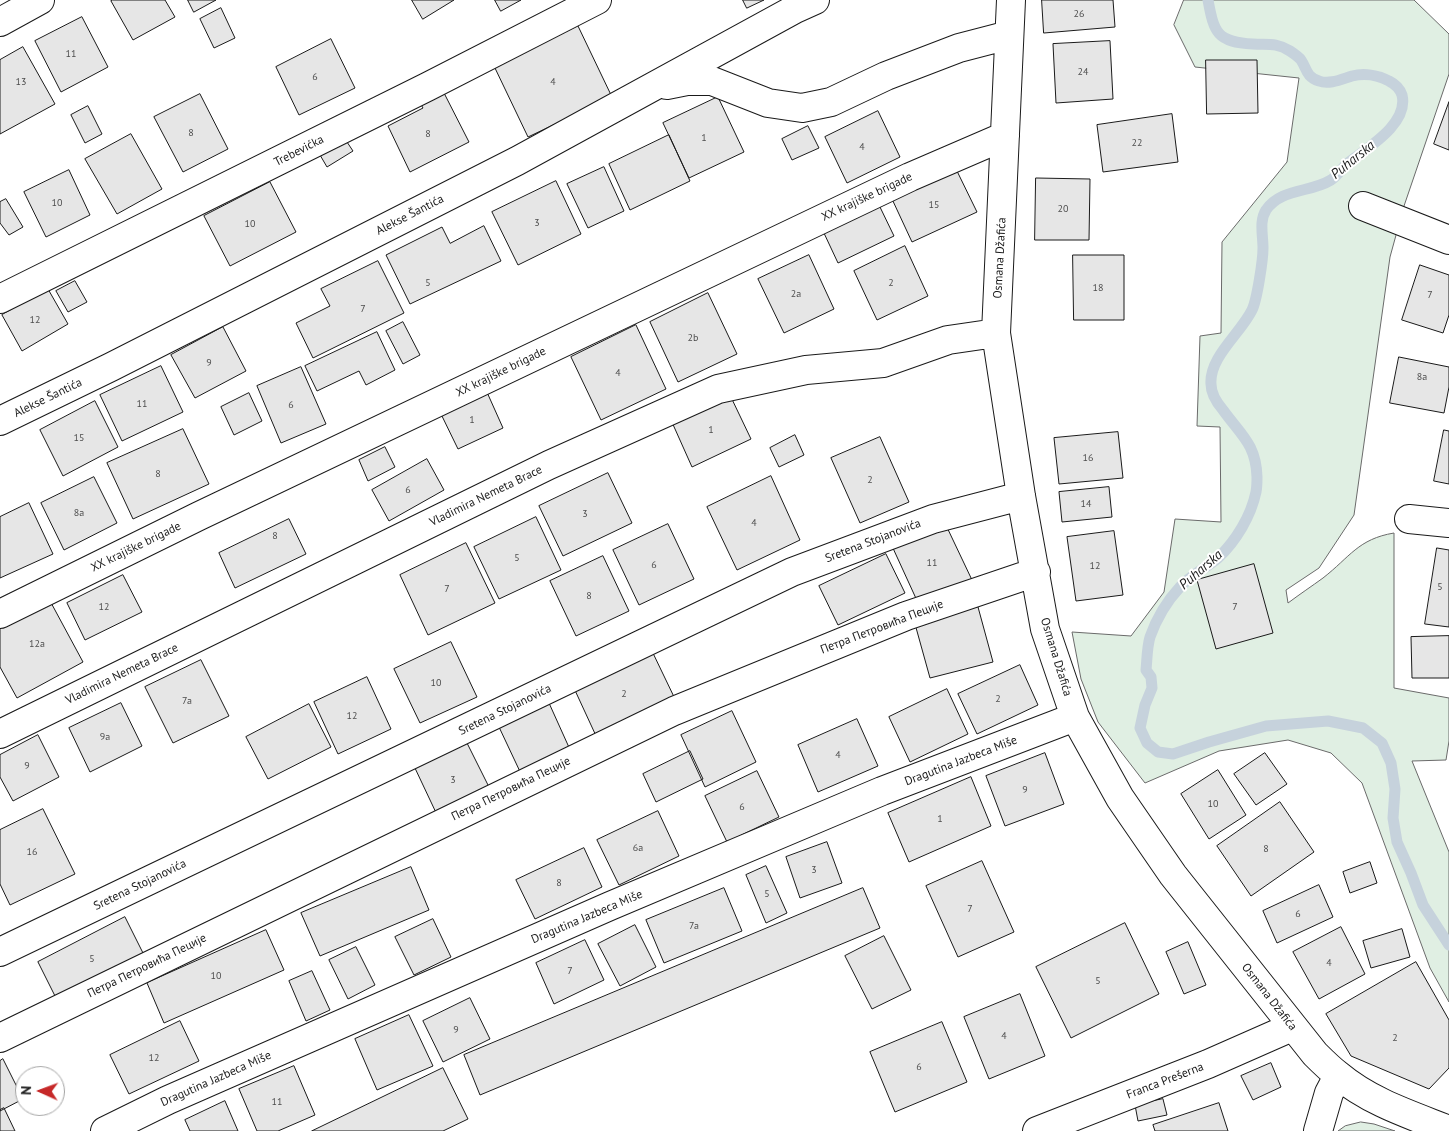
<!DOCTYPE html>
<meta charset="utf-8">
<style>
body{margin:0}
#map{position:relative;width:1449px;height:1131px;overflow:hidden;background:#fff;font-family:"PT Sans",sans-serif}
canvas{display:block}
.north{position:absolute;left:15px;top:1066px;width:50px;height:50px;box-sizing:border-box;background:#fff;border:1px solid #a3a3a3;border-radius:50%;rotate:272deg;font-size:14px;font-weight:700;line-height:20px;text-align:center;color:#1a1a1a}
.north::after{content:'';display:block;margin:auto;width:18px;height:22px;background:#c62828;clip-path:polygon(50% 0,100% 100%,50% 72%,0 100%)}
</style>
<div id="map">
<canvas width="1449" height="1131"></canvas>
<div class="north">N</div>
</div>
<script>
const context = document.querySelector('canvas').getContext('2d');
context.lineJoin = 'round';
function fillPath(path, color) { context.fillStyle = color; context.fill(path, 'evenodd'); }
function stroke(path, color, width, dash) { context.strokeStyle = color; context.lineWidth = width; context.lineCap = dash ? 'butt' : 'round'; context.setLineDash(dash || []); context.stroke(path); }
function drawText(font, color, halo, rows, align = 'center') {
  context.font = font + ' "PT Sans",sans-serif'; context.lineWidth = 4; context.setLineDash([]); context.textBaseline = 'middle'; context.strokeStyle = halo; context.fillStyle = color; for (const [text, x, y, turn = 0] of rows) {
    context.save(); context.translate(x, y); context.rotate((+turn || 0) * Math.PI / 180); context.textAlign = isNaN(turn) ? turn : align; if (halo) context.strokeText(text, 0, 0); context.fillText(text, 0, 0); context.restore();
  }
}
const green = new Path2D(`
 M1184,0H1414L1449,34V74L1404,206L1390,257L1354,515L1319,568L1286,590L1288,603C1300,594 1312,586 1323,578C1350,557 1358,539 1394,533V688L1449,698V741L1446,760L1412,761L1449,852V1002L1430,968L1362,783L1331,753L1288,740L1219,751L1145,783L1098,722L1081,679L1072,632L1131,636L1164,592L1175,519L1221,522L1220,427L1197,426L1200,336L1221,333L1222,242L1287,162L1299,78L1195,67L1174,25Z
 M1361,1122L1374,1124L1395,1131H1338L1345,1126Z`);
fillPath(green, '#e0efe3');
stroke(green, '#6a6a6a', 1);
stroke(new Path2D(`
 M1208,0C1214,33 1217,42 1253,44C1267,45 1276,42 1290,51C1293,53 1299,57 1301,60C1307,69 1306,77 1319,81C1329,85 1342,79 1352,76C1364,73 1378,75 1389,81C1395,84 1400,89 1402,95C1409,124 1367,148 1348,163C1342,168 1337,176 1331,180C1310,193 1281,188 1266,210C1259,221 1263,235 1263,248C1263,260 1257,300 1252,310C1241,333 1209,357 1211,384C1211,394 1217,403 1223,410C1241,435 1256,444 1257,477C1257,482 1257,487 1256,492C1251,516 1236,541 1218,558C1206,568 1191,575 1180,587C1167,601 1156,620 1150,637C1147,647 1147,660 1146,670L1151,677L1152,688L1145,705L1140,728L1147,743L1158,752L1173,754L1209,742L1266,726L1328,721L1363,728L1382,743L1391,763L1395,789L1393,818L1397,842L1411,873L1423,905L1449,945`), '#c6d2dc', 11);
const building = new Path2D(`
 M113,0H165L175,17L133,40L111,1Z
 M188,0H216L194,12Z
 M412,0H454L423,19Z
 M495,0H521L501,11Z
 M743,0H764L747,8Z
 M1042,0H1113L1115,27L1044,33Z
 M221,8L235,38L214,48L200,19Z
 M82,17L108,67L61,92L35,41Z
 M578,26L612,97L528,137L494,66Z
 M331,39L355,88L299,115L276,67Z
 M1110,41L1113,99L1056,103L1053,44Z
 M23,47L55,104L0,134V60Z
 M1206,60H1257L1258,113L1207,114Z
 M443,91L469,142L410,172L388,126L423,108L420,103Z
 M200,94L228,149L183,172L154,117Z
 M718,97L744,152L689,178L663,123Z
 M1449,102V150L1434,144Z
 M88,106L102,134L85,143L71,115Z
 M878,111L900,157L847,183L825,137Z
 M1172,114L1178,162L1103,172L1097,125Z
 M808,126L819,148L792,160L782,139Z
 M131,134L162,189L117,214L85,159Z
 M669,135L690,181L630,210L609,164Z
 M345,139L353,151L327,167L320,155Z
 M604,167L624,211L588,228L567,184Z
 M956,169L977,212L912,242L892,199Z
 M69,170L90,215L46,237L24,192Z
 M1036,178L1090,179L1089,240H1035Z
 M556,181L581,234L518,265L492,212Z
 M270,182L296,232L230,266L204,216Z
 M6,199L23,227L9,235L0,223V202Z
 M879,205L894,236L838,263L823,231Z
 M484,226L501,261L410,304L386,255L442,227L450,243Z
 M905,246L928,296L877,320L854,271Z
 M809,255L834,309L784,333L758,279Z
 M1073,255H1124V320H1074Z
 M378,261L404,313L313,358L296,323L330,306L321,289Z
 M1420,265L1449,275V315L1443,333L1402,320Z
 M75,281L87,302L68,312L56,291Z
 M48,289L68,324L22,351L2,315Z
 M708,293L737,354L678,382L650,322Z
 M403,322L420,355L403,364L386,331Z
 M636,325L666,389L601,420L571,357Z
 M223,327L246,371L195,398L171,355Z
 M377,332L395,370L366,385L359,371L317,391L305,366Z
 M1399,357L1449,367V387L1444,413L1390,403Z
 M161,366L183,412L122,441L100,395Z
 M301,367L326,424L281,443L257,386Z
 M486,390L503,428L458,449L440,412Z
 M249,393L262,421L234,435L221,407Z
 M729,393L751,439L692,467L671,420Z
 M95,401L118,447L63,476L40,430Z
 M183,429L209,484L133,519L107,463Z
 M1444,430L1449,431V484L1434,481Z
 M1118,432L1123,478L1059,484L1054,438Z
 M795,435L804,455L779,467L770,448Z
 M880,437L909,502L860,523L831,458Z
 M385,447L395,467L368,481L359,460Z
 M427,459L444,490L389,521L372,490Z
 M608,473L632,523L563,556L539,506Z
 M771,476L800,540L737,570L707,507Z
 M94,477L117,523L64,550L41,503Z
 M1109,487L1112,517L1062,522L1059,492Z
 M29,503L53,554L0,578V517Z
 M536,517L561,570L499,599L474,547Z
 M289,519L306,554L235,588L219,553Z
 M944,521L972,580L919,605L892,546Z
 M668,524L694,579L639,605L613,550Z
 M1114,531L1123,595L1076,601L1067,537Z
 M466,543L495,603L428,635L400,575Z
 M1437,548L1449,550V627L1425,624Z
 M886,554L905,593L838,625L819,586Z
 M603,556L629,611L576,636L550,581Z
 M1254,564L1273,633L1216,649L1197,580Z
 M123,575L142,612L85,640L67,603Z
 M49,599L83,662L17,698L0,667V626Z
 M978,607L993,662L930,678L915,624Z
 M1449,636V678H1412L1411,637Z
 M451,642L477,697L420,723L394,669Z
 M651,649L676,701L597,738L573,686Z
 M201,660L229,716L173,743L145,687Z
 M1020,665L1038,705L977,734L958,694Z
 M367,677L391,729L338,754L314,702Z
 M947,689L968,734L910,762L889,717Z
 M121,703L142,746L90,772L69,728Z
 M549,703L572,754L523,778L499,727Z
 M309,704L331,747L268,779L246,737Z
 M732,711L756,762L705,787L681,735Z
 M857,719L878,766L818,792L798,745Z
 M38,735L59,777L13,801L0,777V755Z
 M466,741L492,793L439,819L414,766Z
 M690,751L703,779L656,802L643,774Z
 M1045,753L1064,804L1005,826L986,776Z
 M1265,753L1287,784L1256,805L1234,774Z
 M1218,770L1246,815L1209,839L1181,794Z
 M757,771L779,817L727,842L705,796Z
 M971,777L991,826L909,862L888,813Z
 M1280,802L1314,852L1251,896L1217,846Z
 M43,809L75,874L10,905L0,884V830Z
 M658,811L679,856L619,885L597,840Z
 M827,842L842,883L800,898L786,857Z
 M584,848L602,887L535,919L516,880Z
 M982,861L1014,932L958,957L926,886Z
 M1370,862L1377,883L1350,893L1343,872Z
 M766,866L787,913L766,923L746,875Z
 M411,867L429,910L320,956L301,913Z
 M1319,885L1333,917L1277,943L1263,911Z
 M724,888L742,931L664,963L646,920Z
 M863,888L880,928L480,1095L464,1055Z
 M125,917L145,957L58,1002L38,962Z
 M433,919L451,957L414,975L395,937Z
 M1125,923L1159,994L1071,1038L1036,967Z
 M635,925L656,967L620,986L598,944Z
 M1341,927L1365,974L1319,999L1293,952Z
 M1402,929L1410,957L1371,968L1363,941Z
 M266,930L284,970L164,1023L147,983Z
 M884,936L911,990L872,1009L845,956Z
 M585,940L604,980L554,1004L536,963Z
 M1188,942L1206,985L1184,994L1166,952Z
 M356,947L375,985L348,999L329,960Z
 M1416,962L1449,1020V1068L1429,1089L1351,1056L1326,1014Z
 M312,971L330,1010L306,1021L289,981Z
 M1020,994L1045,1056L989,1079L964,1017Z
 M470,998L490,1039L443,1062L423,1021Z
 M409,1015L433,1066L377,1090L355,1039Z
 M180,1021L199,1061L129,1094L110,1055Z
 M942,1022L967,1082L895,1112L870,1052Z
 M3,1059L23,1099L0,1111V1061Z
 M1271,1063L1281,1087L1253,1100L1241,1076Z
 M294,1066L315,1115L278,1131H257L239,1089Z
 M443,1068L468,1119L443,1131H312Z
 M1163,1099L1167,1115L1138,1121L1135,1105Z
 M225,1101L238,1131H190L185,1120Z
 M1219,1103L1228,1131H1155L1153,1125Z
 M4,1108L15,1131H0V1110Z`);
fillPath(building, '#e6e6e6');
stroke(building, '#1a1a1a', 1);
const minor = new Path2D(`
 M1011,0L996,333L1021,496L1045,629L1075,717L1120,798L1173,875L1315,1054C1322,1061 1330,1069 1338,1075C1370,1102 1411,1115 1449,1130
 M0,22L40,0
 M667,85L687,81H712L768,103L802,108L831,102L886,76L959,48L1009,35
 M1363,206L1449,240
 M0,299L427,87L597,0
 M0,421L111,367L517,161L795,9L815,0
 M1409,519L1449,523
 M0,614L199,516L910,177L1005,136
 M0,734L549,465L718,389L806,370L883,363L948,340L996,333
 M0,952L792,572L933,519L1021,496
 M0,1038L674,711L906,616L1036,572
 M105,1131L168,1100L610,906L882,791L1075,717
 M1037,1131L1208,1064L1292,1027
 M1318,1131L1329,1093L1338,1076`);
stroke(minor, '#1a1a1a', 30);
stroke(minor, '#fff', 28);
drawText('10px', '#4d4d4d', null, [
 ["26",1079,14],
 ["11",71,54],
 ["24",1083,72],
 ["6",315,77],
 ["13",21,82],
 ["4",553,82],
 ["8",191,133],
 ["8",428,134],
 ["1",704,138],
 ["22",1137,143],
 ["4",862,147],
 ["10",57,203],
 ["15",934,205],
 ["20",1063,209],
 ["3",537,223],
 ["10",250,224],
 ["5",428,283],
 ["2",891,283],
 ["18",1098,288],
 ["2a",796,294],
 ["7",1430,295],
 ["7",363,309],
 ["12",35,320],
 ["2b",693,338],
 ["9",209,363],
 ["4",618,373],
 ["8a",1422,377],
 ["11",142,404],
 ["6",291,405],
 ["1",472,420],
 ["1",711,430],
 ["15",79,438],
 ["16",1088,458],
 ["8",158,474],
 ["2",870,480],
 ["6",408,490],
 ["14",1086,504],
 ["8a",79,513],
 ["3",585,514],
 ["4",754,523],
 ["8",275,536],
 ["5",517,558],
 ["11",932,563],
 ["6",654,565],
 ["12",1095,566],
 ["5",1440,587],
 ["7",447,589],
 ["8",589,596],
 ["12",104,607],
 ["7",1235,607],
 ["12a",37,644],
 ["10",436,683],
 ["2",624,694],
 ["2",998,699],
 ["7a",187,701],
 ["12",352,716],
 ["9a",105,737],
 ["4",838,755],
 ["9",27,766],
 ["3",453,780],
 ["9",1025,790],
 ["10",1213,804],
 ["6",742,807],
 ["1",940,819],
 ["6a",638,848],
 ["8",1266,849],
 ["16",32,852],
 ["3",814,870],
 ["8",559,883],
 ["5",767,894],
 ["7",970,909],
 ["6",1298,914],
 ["7a",694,926],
 ["5",92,959],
 ["4",1329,963],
 ["7",570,971],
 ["10",216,976],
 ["5",1098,981],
 ["9",456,1030],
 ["4",1004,1036],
 ["2",1395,1038],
 ["12",154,1058],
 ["6",919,1067],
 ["11",277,1102]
]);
drawText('12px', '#1a1a1a', '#fff', [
 ["Trebevićka",299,151,-27],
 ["XX krajiške brigade",867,197,-25],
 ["Alekse Šantića",410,215,-27],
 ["Osmana Džafića",1000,258,-87],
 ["XX krajiške brigade",501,372,-26],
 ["Alekse Šantića",48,398,-26],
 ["Vladimira Nemeta Brace",486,496,-26],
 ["Sretena Stojanovića",873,541,-21],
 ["XX krajiške brigade",136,547,-26],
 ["Петра Петровића Пеције",882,627,-21],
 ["Osmana Džafića",1056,657,73],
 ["Vladimira Nemeta Brace",122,674,-26],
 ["Sretena Stojanovića",505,710,-26],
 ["Dragutina Jazbeca Miše",961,761,-21],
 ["Петра Петровића Пеције",511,789,-26],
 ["Sretena Stojanovića",140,885,-26],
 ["Dragutina Jazbeca Miše",587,917,-23],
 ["Петра Петровића Пеције",147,966,-26],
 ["Osmana Džafića",1269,997,52],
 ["Dragutina Jazbeca Miše",216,1079,-24],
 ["Franca Prešerna",1165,1081,-21]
]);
drawText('italic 14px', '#1a1a1a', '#fff', [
 ["Puharska",1353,160,-39],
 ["Puharska",1201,570,-41]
]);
</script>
